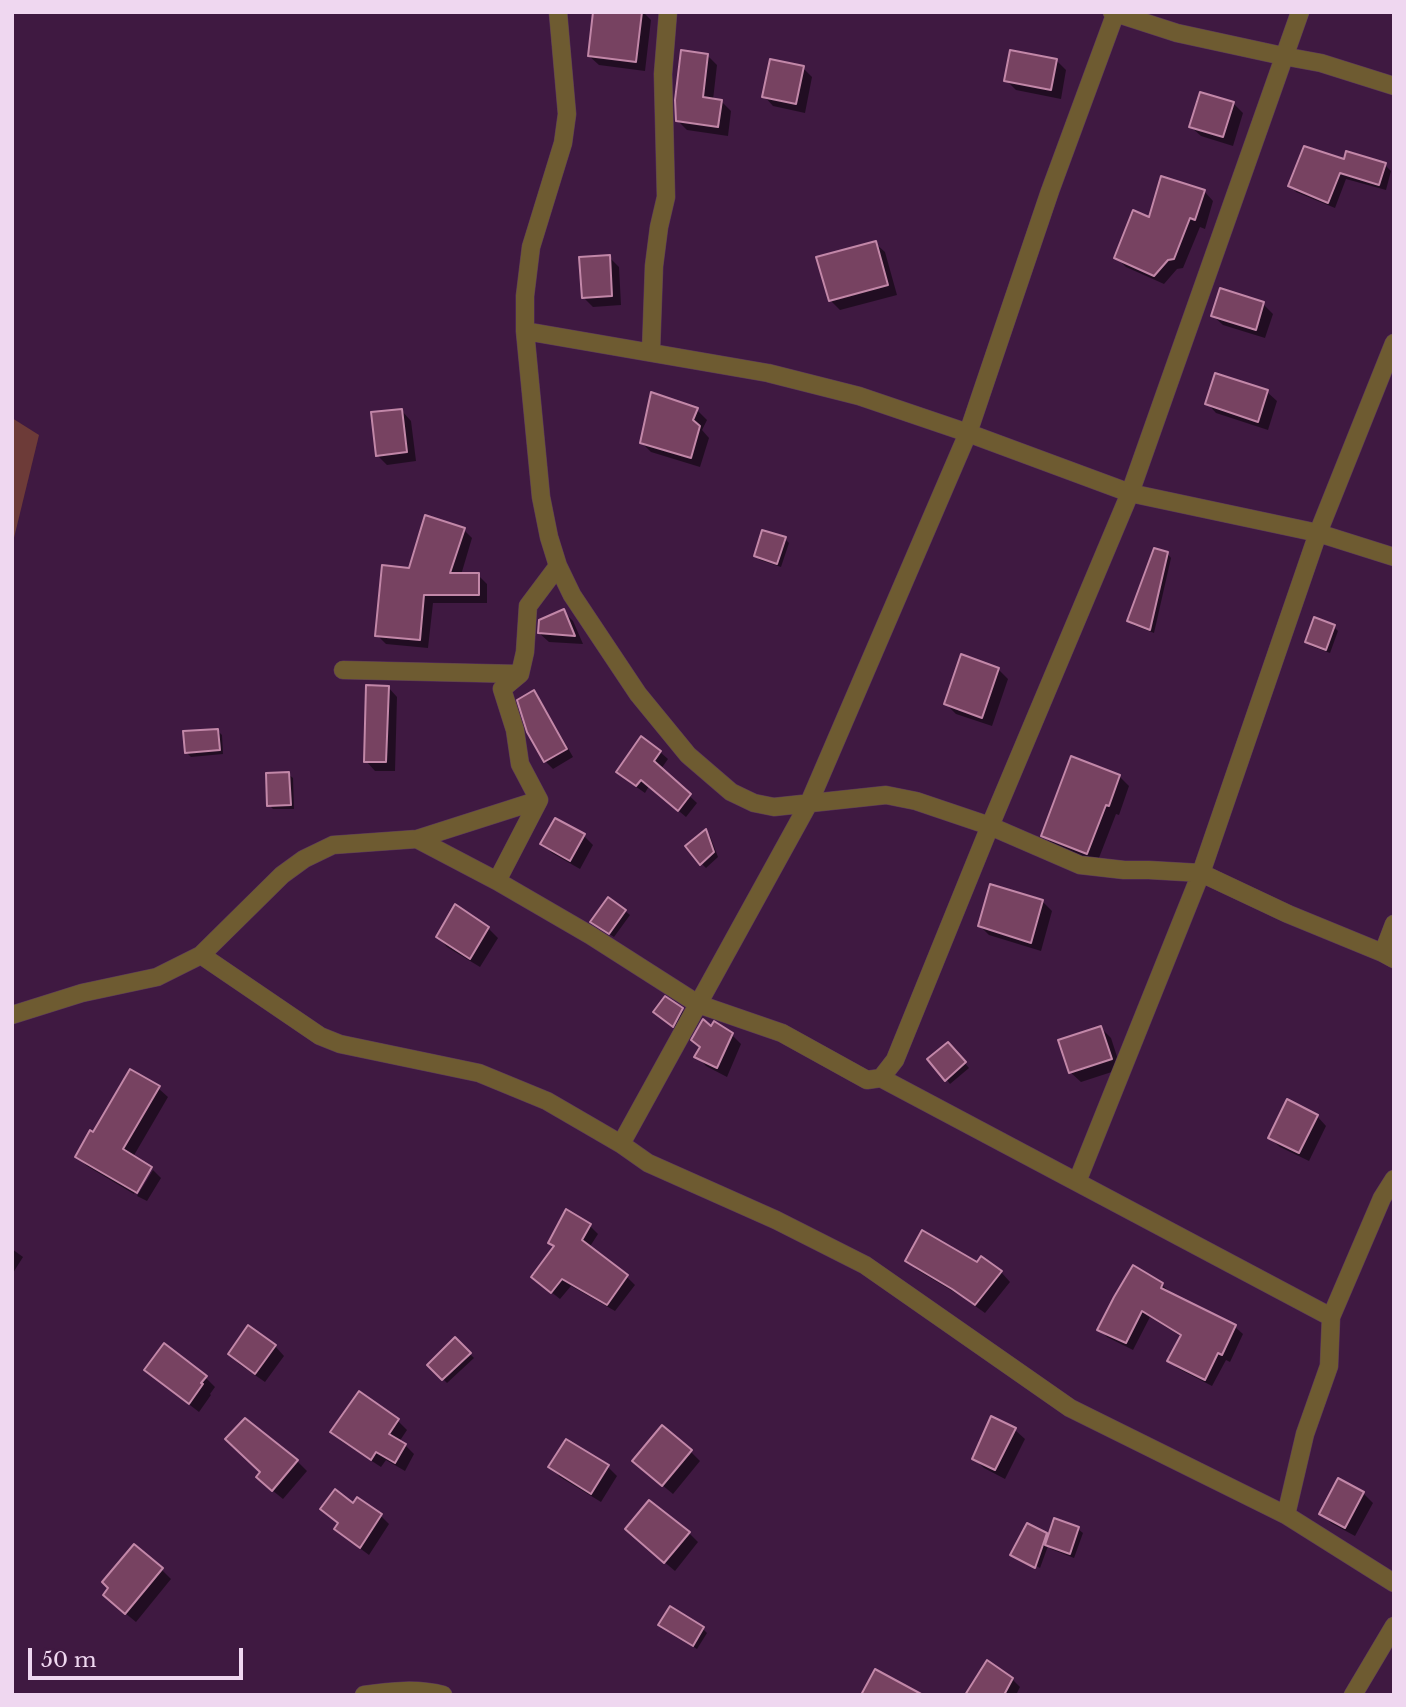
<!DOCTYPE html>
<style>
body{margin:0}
#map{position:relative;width:1406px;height:1707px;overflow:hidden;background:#3f1941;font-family:"Libre Baskerville",serif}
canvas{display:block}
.frame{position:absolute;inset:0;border:14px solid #efd7f0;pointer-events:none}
.scale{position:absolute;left:28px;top:1648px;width:215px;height:32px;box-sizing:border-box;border:4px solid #efd7f0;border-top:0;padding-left:9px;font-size:21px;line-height:24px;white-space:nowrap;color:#efd7f0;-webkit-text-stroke:5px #3f1941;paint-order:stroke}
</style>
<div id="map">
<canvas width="1406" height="1707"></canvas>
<div class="frame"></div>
<div class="scale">50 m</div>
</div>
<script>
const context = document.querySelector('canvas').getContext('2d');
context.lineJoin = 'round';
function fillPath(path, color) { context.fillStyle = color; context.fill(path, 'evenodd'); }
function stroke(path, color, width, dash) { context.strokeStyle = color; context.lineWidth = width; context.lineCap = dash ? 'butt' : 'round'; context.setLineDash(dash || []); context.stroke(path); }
fillPath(new Path2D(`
 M12,418L39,435L12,546Z`), '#6d3b38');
fillPath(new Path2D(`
 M594,12H643L651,20L645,71L599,65L589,56Z
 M707,55L717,65L713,100L722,102L731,111L728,136L687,130L677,120Z
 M1057,61L1066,70L1061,99L1016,90L1006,80Z
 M803,68L812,77L805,113L773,106L764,96Z
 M1233,103L1243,113L1233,146L1201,136L1191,127Z
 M1345,161L1385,165L1391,171L1386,190L1346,179L1335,208L1296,192L1290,185Z
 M1204,191L1213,201L1205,229L1200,227L1183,268L1177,269L1164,284L1126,267L1116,257L1150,219Z
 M875,243L885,252L897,295L840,310L830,300Z
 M609,257L619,267L621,305L593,307L583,297Z
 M1263,304L1273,314L1265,338L1223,325L1213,316Z
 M1267,392L1277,401L1268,430L1216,413L1207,403Z
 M697,410L707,420L702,430L709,438L700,467L651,452L642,443Z
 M402,411L411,421L416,461L387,465L377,455Z
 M464,530L472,538L461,575H478L487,584V603H433L428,648L386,644L377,635L410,569Z
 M785,539L789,543L781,567L760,560L756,556Z
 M1167,553L1171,558L1154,633L1133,625L1129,620Z
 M563,611L573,621L583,644L549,642L539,633Z
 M1334,627L1338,631L1330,653L1311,646L1307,641Z
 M998,669L1008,679L992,726L956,714L946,704Z
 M388,687L397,697L395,771H375L366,761Z
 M533,693L541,701L573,757L553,769L545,761Z
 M217,730L222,735L223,754L191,757L186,752Z
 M660,752L668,759L661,769L697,803L686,817L649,786L645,793L625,779L618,772Z
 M288,774L293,778L294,809H273L269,805Z
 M1119,776L1129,786L1119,815L1116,814L1097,863L1053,845L1043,835Z
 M706,832L710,836L718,857L706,868L701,863Z
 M584,836L593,845L580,869L552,853L542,844Z
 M1042,901L1052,911L1041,951L989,935L980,926Z
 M625,911L630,915L614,937L597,926Z
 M488,928L498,938L480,967L447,947L438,937Z
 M682,1009L686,1014L678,1029L660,1016Z
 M712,1028L732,1035L741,1044L727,1077L706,1066L697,1056Z
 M1101,1028L1111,1038L1121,1069L1081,1082L1071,1073L1061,1042Z
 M952,1048L969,1068L950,1084L946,1079Z
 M158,1088L168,1097L133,1157L149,1169L134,1194L87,1166L77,1156L94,1134Z
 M1317,1116L1326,1126L1309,1161L1280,1147L1270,1138Z
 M153,1170L161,1178L147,1201L137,1196Z
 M567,1212L590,1226L598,1234L589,1248L626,1276L635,1285L615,1311L571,1286L560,1299L541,1284Z
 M12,1249L23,1257L13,1273L12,1272Z
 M907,1260L978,1264L1001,1272L1010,1282L985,1313L964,1298L917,1270Z
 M1162,1285L1170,1292L1169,1294L1235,1327L1243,1334L1230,1362L1226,1360L1212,1386L1177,1368L1170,1361L1182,1337L1150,1317L1133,1350L1107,1337L1100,1329Z
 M455,1339L474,1358L447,1383L429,1365Z
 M275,1346L284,1356L265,1382L239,1364L230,1354Z
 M146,1369L205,1377L215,1387L210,1394L211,1395L199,1412L156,1379Z
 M359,1393L398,1421L407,1430L399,1442L405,1445L414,1454L405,1471L386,1460L381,1467L341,1441L332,1432Z
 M245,1420L297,1461L307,1471L283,1499L267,1486Z
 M1015,1430L1025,1439L1005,1479L984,1468L974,1459Z
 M691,1452L700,1461L673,1494L644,1470Z
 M551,1467H608L617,1476L601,1502L560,1477Z
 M1363,1493L1373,1503L1355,1536L1331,1523L1321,1513Z
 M358,1499L381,1516L389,1524L369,1555L345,1537L353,1506Z
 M1078,1529L1083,1533L1074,1558L1051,1549L1048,1546L1040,1568L1014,1556V1558L1012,1555L1046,1535L1049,1538Z
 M689,1533L698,1542L675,1571L637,1539Z
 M162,1570L171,1579L136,1622L114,1604Z
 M702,1628L707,1633L697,1649L665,1629Z
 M1012,1679L1020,1687L1016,1695H967Z`), '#0007');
const building = new Path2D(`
 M593,12H642L636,62L588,56Z
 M681,50L708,54L703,97L722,100L718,127L676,121L675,100Z
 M1010,50L1057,59L1051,90L1004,81Z
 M770,59L804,66L796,104L762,97Z
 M1200,92L1234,102L1223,137L1189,127Z
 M1304,146L1344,159L1346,151L1386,163L1379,185L1340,173L1328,203L1288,186Z
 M1161,176L1205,190L1195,220L1190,218L1174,259L1168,260L1154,276L1114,258L1133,210L1149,217Z
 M876,241L888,285L829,301L816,257Z
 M610,255L612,296L582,298L579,257Z
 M1220,288L1264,302L1256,330L1211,316Z
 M1215,373L1268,390L1258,422L1205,404Z
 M651,392L698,408L693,420L700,426L691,458L640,443Z
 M402,409L407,452L376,456L371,412Z
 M425,515L465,528L450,573H479V595H424L420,640L375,636L382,565L409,568Z
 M762,530L786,537L777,564L754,556Z
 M1154,548L1168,552L1150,630L1127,621Z
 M564,609L575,636L538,633L539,620Z
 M1314,617L1335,625L1326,650L1305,642Z
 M961,654L999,668L982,718L944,704Z
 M366,685L389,686L386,762H364Z
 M534,690L567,749L544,762L527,732L517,700Z
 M218,729L220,750L185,753L183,731Z
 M641,736L661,751L654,761L691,794L678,811L641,780L636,786L616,772Z
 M1071,756L1120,775L1109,806L1106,805L1087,854L1041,836Z
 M289,772L291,805L267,806L266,773Z
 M555,818L585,834L570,861L540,844Z
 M706,829L714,852L700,865L685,846Z
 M990,884L1043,900L1031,943L978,926Z
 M608,897L626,910L609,934L590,922Z
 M455,904L489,927L470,959L436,937Z
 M665,996L683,1008L673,1027L653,1012Z
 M703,1019L711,1026L714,1021L733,1033L717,1068L694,1057L700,1047L691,1040Z
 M1101,1026L1112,1059L1069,1073L1058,1040Z
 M948,1042L966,1062L945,1081L927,1059Z
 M130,1069L160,1086L123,1149L152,1167L137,1193L75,1157L90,1130L93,1132Z
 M1287,1099L1318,1115L1299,1153L1268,1138Z
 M566,1209L591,1224L582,1240L628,1275L607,1305L562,1279L551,1293L531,1277L554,1246L548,1243Z
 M922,1230L977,1262L981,1256L1002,1271L975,1305L952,1289L905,1261Z
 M1133,1265L1163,1283L1161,1288L1236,1325L1222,1355L1218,1353L1205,1380L1167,1361L1181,1335L1142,1311L1126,1343L1097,1330L1114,1297Z
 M248,1325L276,1345L255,1374L228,1354Z
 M455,1337L471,1353L442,1380L427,1365Z
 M164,1343L207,1376L201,1383L203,1384L189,1404L144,1370Z
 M359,1391L399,1419L389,1434L406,1444L395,1463L376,1452L371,1460L330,1432Z
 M991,1416L1016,1428L995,1470L972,1459Z
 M245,1418L298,1460L272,1491L256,1477L260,1472L225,1439Z
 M662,1425L692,1450L662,1486L632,1461Z
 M566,1439L609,1465L591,1494L548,1467Z
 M1338,1478L1364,1492L1345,1528L1319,1514Z
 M335,1489L353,1503L357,1497L382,1514L360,1548L334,1529L338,1523L320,1509Z
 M649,1500L690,1532L664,1563L625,1529Z
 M1054,1518L1079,1527L1070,1554L1045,1545Z
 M1027,1523L1047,1533L1035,1568L1010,1555Z
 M134,1544L163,1568L125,1614L103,1595L108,1588L102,1582Z
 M670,1606L704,1627L693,1646L658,1625Z
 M987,1660L1013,1678L1004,1695H965Z
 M875,1669L923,1695H861Z`);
fillPath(building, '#774261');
stroke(building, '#c287a8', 2);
const minor = new Path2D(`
 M558,12L567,114L563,143L531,247L525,296V331L541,497L549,537L558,566L572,595L638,694L688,755L731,792L754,803L774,807L886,795L916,801L990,826L1080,865L1124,870H1149L1201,873L1288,914L1383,953L1394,959
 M1112,12L1177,33L1283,56L1321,63L1394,86
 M525,331L768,373L859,396L968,433L1130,493L1318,533L1394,557
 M651,351L654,266L659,227L666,197L663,74L668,12
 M343,670L520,674
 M417,839L539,800
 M497,881L539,800L520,764L515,730L502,689L520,674L525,652L528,606L558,566
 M1383,953L1394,924
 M201,955L282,875L304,859L333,845L417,839L497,881L590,935L698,1004L782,1033L867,1080L881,1078L895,1060L990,826L1130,493L1300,12
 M12,1015L82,993L157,977L201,955L320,1036L340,1044L479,1073L547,1101L621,1144L648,1163L776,1220L865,1265L1070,1408L1286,1515L1394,1583
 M881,1078L1331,1317
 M621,1144L809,803L968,433L1050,191L1116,12
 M1077,1182L1201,873L1318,533L1394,343
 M1286,1515L1305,1434L1329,1366L1331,1317L1382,1198L1394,1179
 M364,1695C390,1691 418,1688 443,1695
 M1353,1695L1394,1626`);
stroke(minor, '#5b375d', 19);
stroke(minor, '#6e5b31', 18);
</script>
